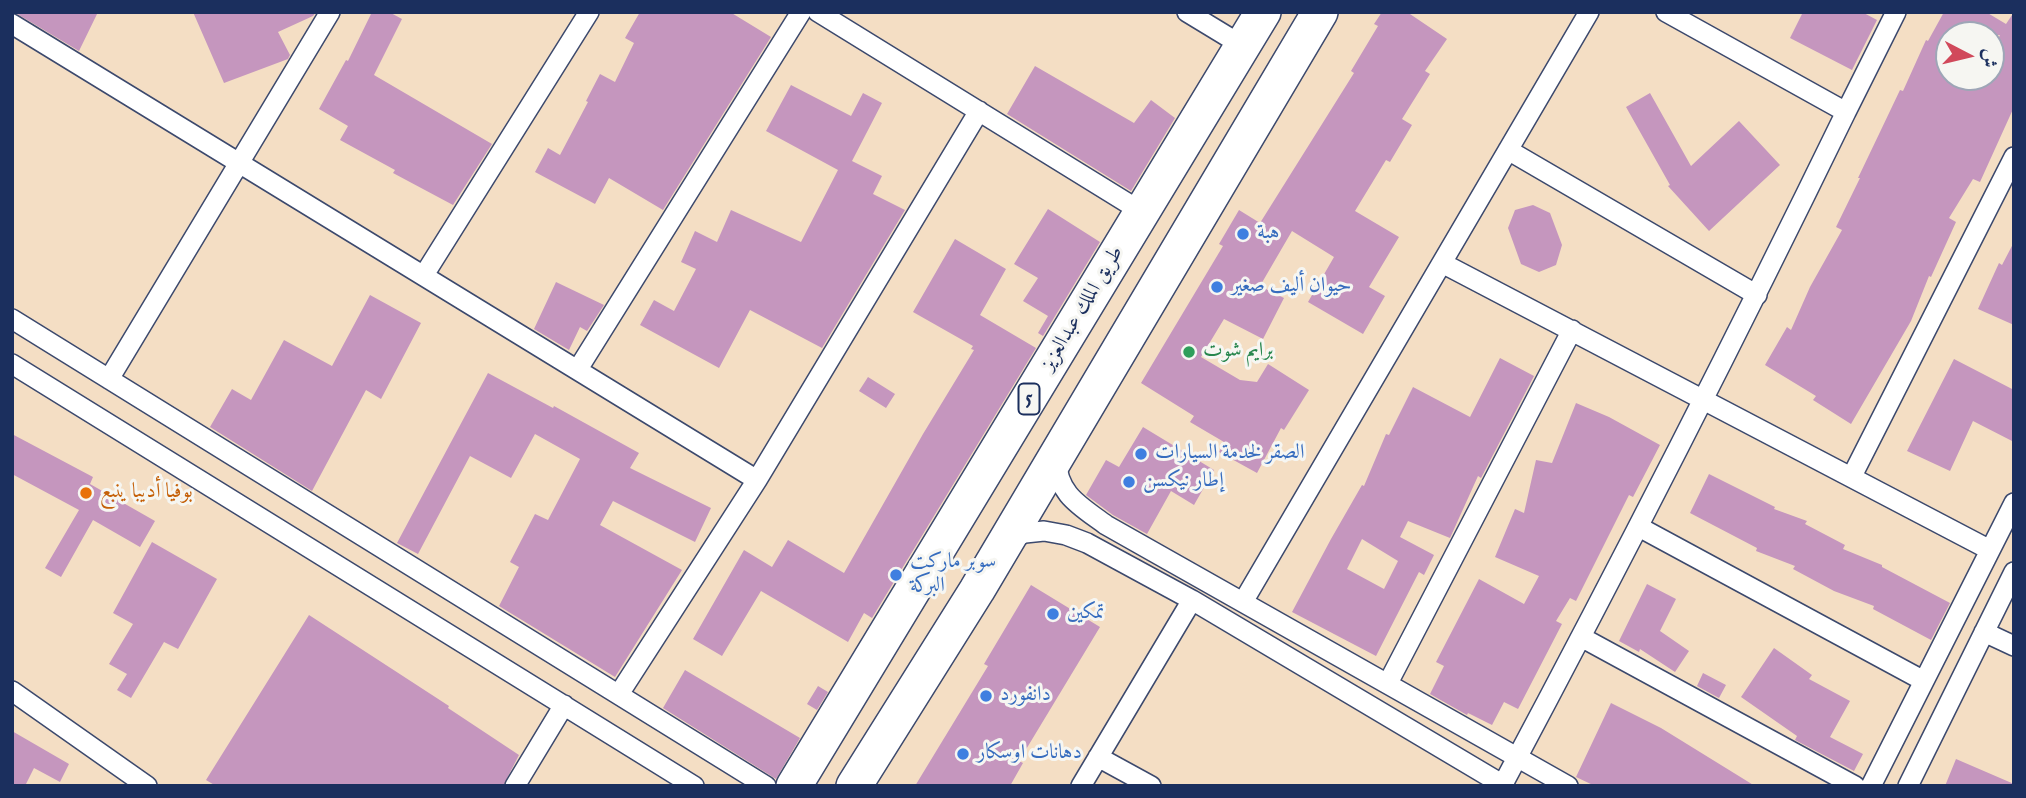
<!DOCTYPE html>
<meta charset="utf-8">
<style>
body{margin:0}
#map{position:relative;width:2026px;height:798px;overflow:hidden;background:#f4dec4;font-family:"IM FELL English",Amiri,serif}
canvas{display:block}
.frame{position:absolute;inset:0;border:14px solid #1b2f5e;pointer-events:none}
.north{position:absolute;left:1935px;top:21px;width:70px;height:70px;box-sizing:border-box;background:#f6f6f2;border:2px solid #9ea6b7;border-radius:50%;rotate:97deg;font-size:19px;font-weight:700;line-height:28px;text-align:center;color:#1b2f5e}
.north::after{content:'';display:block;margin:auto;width:24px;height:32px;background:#d1495b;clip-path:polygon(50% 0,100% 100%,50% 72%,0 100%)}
</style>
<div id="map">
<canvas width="2026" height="798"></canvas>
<div class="frame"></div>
<div class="north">ش</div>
</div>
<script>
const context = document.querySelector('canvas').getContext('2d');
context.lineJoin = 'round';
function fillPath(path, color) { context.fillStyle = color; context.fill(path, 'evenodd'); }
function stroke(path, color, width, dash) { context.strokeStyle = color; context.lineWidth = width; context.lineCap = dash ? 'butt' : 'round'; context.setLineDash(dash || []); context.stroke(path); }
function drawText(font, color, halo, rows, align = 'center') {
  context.font = font + ' "IM FELL English",Amiri,serif'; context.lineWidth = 6; context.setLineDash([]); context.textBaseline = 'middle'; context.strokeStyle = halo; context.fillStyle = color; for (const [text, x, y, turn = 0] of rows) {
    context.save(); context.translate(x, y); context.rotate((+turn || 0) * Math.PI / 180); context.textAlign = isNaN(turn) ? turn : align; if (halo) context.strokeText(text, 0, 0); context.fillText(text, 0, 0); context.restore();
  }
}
fillPath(new Path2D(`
 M14,12H98L79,51Z
 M193,12H316L313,16L278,32L290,55L288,59L224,83Z
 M372,12H389L402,19L374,75L492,144L453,205L393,173L395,170L340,140L348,126L319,109L346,60L348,61Z
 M640,12H730L771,37L663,210L609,178L595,204L535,172L548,148L560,155L588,102L586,101L600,74L615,82L634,43L625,38Z
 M1382,12H1407L1447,39L1425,71L1430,74L1402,119L1412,125L1390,162L1386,160L1355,211L1399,237L1369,287L1385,296L1363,334L1308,302L1334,257L1292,231L1260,286L1284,298L1263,339L1224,319L1201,357L1240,380L1257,382L1268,364L1309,390L1284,430L1281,428L1257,473L1219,452L1224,442L1190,422L1194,416L1141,383L1223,246L1219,244L1239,210L1260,223L1354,73L1351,71L1378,26L1374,24Z
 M1803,12H1862L1877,20L1852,70L1790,38Z
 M1944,12H1986L2006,24L2014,12V107L1980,182L1973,179L1949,218L1956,222L1931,277L1929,276L1911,321L1851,424L1813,400L1816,396L1765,365L1787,327L1791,330L1810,287L1842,230L1836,227L1860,178H1858L1880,132L1900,90L1903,91L1926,40L1928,41ZM1949,35H2000L1991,53V77H1949Z
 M1035,66L1134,123L1151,100L1175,118L1131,191L1007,114Z
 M791,85L851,116L863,93L882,103L852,161L882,176L873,194L905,210L822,348L750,310L719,368L640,325L654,300L674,311L696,269L681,262L695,231L717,242L731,210L801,242L838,170L766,131Z
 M1650,93L1691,166L1739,121L1780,165L1709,231L1668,186L1670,185L1626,107Z
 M1533,205L1550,213L1562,245L1556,265L1539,272L1521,264L1508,228L1515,210Z
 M1048,209L1100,242L1043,336L1038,333L1048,316L1023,301L1038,278L1014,264Z
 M955,239L1006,269L980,315L1036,348L872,618L864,613L848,642L761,591L722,656L693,639L744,550L772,567L788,540L844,573L923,434L974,350L971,349L973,346L913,312Z
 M2014,242V325L1978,309L1999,263L2002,265Z
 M556,282L604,305L587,331L580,327L569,350L534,329Z
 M370,295L421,323L381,399L366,390L312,491L210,427L232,389L251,400L284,340L332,366Z
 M1500,358L1534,376L1481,478L1478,476L1450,538L1408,521L1400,537L1434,555L1424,575L1419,572L1376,656L1292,612L1331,539L1362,485L1364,486L1386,434L1389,435L1413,387L1470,417ZM1362,539L1398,561L1384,589L1347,569Z
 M1954,359L2014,390V442L1973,421L1950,471L1907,451Z
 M488,373L553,408L554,406L639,453L630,468L711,508L695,542L613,501L600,525L682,570L615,677L499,606L519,567L510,562L535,514L548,520L580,459L535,434L511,478L470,456L418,554L397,543Z
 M868,377L895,394L886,408L859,391Z
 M1576,403L1609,417L1660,445L1633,497L1629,495L1576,601L1570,598L1556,621L1562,624L1518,709L1504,702L1492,725L1468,713L1467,715L1430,694L1444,666L1436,662L1479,579L1524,604L1539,576L1495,557L1515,509L1524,513L1536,460L1552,463Z
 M1143,427L1214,470L1194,505L1171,491L1147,534L1113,515L1086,495L1106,460L1119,467Z
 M12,434L93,477L90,484L155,521L140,547L93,520L61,577L45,568L79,510L12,474Z
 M1709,474L1775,507L1774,509L1807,521L1805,524L1845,545L1843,549L1882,565V567L1950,603L1931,640L1873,609L1874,606L1834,591L1793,569L1795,566L1756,551L1757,548L1690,513Z
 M152,542L217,579L178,649L164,642L131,698L117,690L127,674L109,664L133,624L113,613Z
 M1647,584L1676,599L1660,631L1689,651L1675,672L1640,649L1639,652L1619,641Z
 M1031,585L1100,627L1019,761L1023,763L1010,786H915L988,666L984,664Z
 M309,615L449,706L448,708L519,755L503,786H216L206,780Z
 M1774,648L1812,675L1809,679L1850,701L1830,737L1863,754L1854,771L1795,740L1797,736L1741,697Z
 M685,670L800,738L776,779L663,708Z
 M1703,673L1726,685L1719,698L1697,686Z
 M818,686L828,692L817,710L807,704Z
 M1611,703L1661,728L1755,786H1595L1576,777Z
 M12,731L69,764L60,782L34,768L25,786H12Z
 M1956,759L2014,784V786H1945Z`), '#c596be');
const street = new Path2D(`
 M818,12L1142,212
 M1187,12L1243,46
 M1666,12L1846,112L1896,12
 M12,24L757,480
 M1508,150L1757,295
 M1442,263L1990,550
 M424,275L589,12
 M12,319L766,786
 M12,364L694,786
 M578,369L801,12
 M109,379L330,12
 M1056,459C1058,495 1079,505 1106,525L1568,786
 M1852,476L2014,157
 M1639,527L1924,681
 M1007,540L1025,533L1044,531L1066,535L1087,543L1192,600L1505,786
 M1243,602L1589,12
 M1984,632L2014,646
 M1581,637L1855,786
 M1388,683L1572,330
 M12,691L147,786
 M619,694L757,480L979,111
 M1098,757L1151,786
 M515,786L564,705
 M1081,786L1192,600
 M1502,786C1621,563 1736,338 1846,112
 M1871,786L2014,503
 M1908,786L2014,572`);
const highway = new Path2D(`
 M794,786L1263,12
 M854,786L977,590L1320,12`);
stroke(street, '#3c496d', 22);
stroke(highway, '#3c496d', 38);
stroke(street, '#fff', 19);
stroke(highway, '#fff', 35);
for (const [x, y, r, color] of [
 [1243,234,7,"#3f7fe0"],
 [1217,287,7,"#3f7fe0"],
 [1189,352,7,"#2e9e5b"],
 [1141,454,7,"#3f7fe0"],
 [1129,482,7,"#3f7fe0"],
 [86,493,7,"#e8710a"],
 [896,575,7,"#3f7fe0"],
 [1053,614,7,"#3f7fe0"],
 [986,696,7,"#3f7fe0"],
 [963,754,7,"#3f7fe0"]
]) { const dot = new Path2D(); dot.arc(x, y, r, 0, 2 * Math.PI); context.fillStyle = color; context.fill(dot); stroke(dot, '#f6f6f2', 2.5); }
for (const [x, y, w] of [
 [1029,399,21]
]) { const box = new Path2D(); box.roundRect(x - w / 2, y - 15.5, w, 31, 5); context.fillStyle = '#f6f6f2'; context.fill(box); stroke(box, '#1b2f5e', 2); }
drawText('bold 19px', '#1b2f5e', null, [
 ["5",1029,399]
]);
drawText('21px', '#366cbe', '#f6f6f2', [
 ["هبة",1257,234],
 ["حيوان أليف صغير",1231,287],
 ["الصقر لخدمة السيارات",1155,454],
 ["إطار نيكسن",1143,482],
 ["سوبر ماركت",910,563],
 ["البركة",910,587],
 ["تمكين",1067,614],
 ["دانفورد",1000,696],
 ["دهانات اوسكار",977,754]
], 'left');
drawText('21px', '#1b2f5e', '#f6f6f2', [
 ["طريق الملك عبدالعزيز",1083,309,-59]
]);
drawText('21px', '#27864d', '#f6f6f2', [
 ["برايم شوت",1203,352]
], 'left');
drawText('21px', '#c56008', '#f6f6f2', [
 ["بوفيا أديبا ينبع",100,493]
], 'left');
</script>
